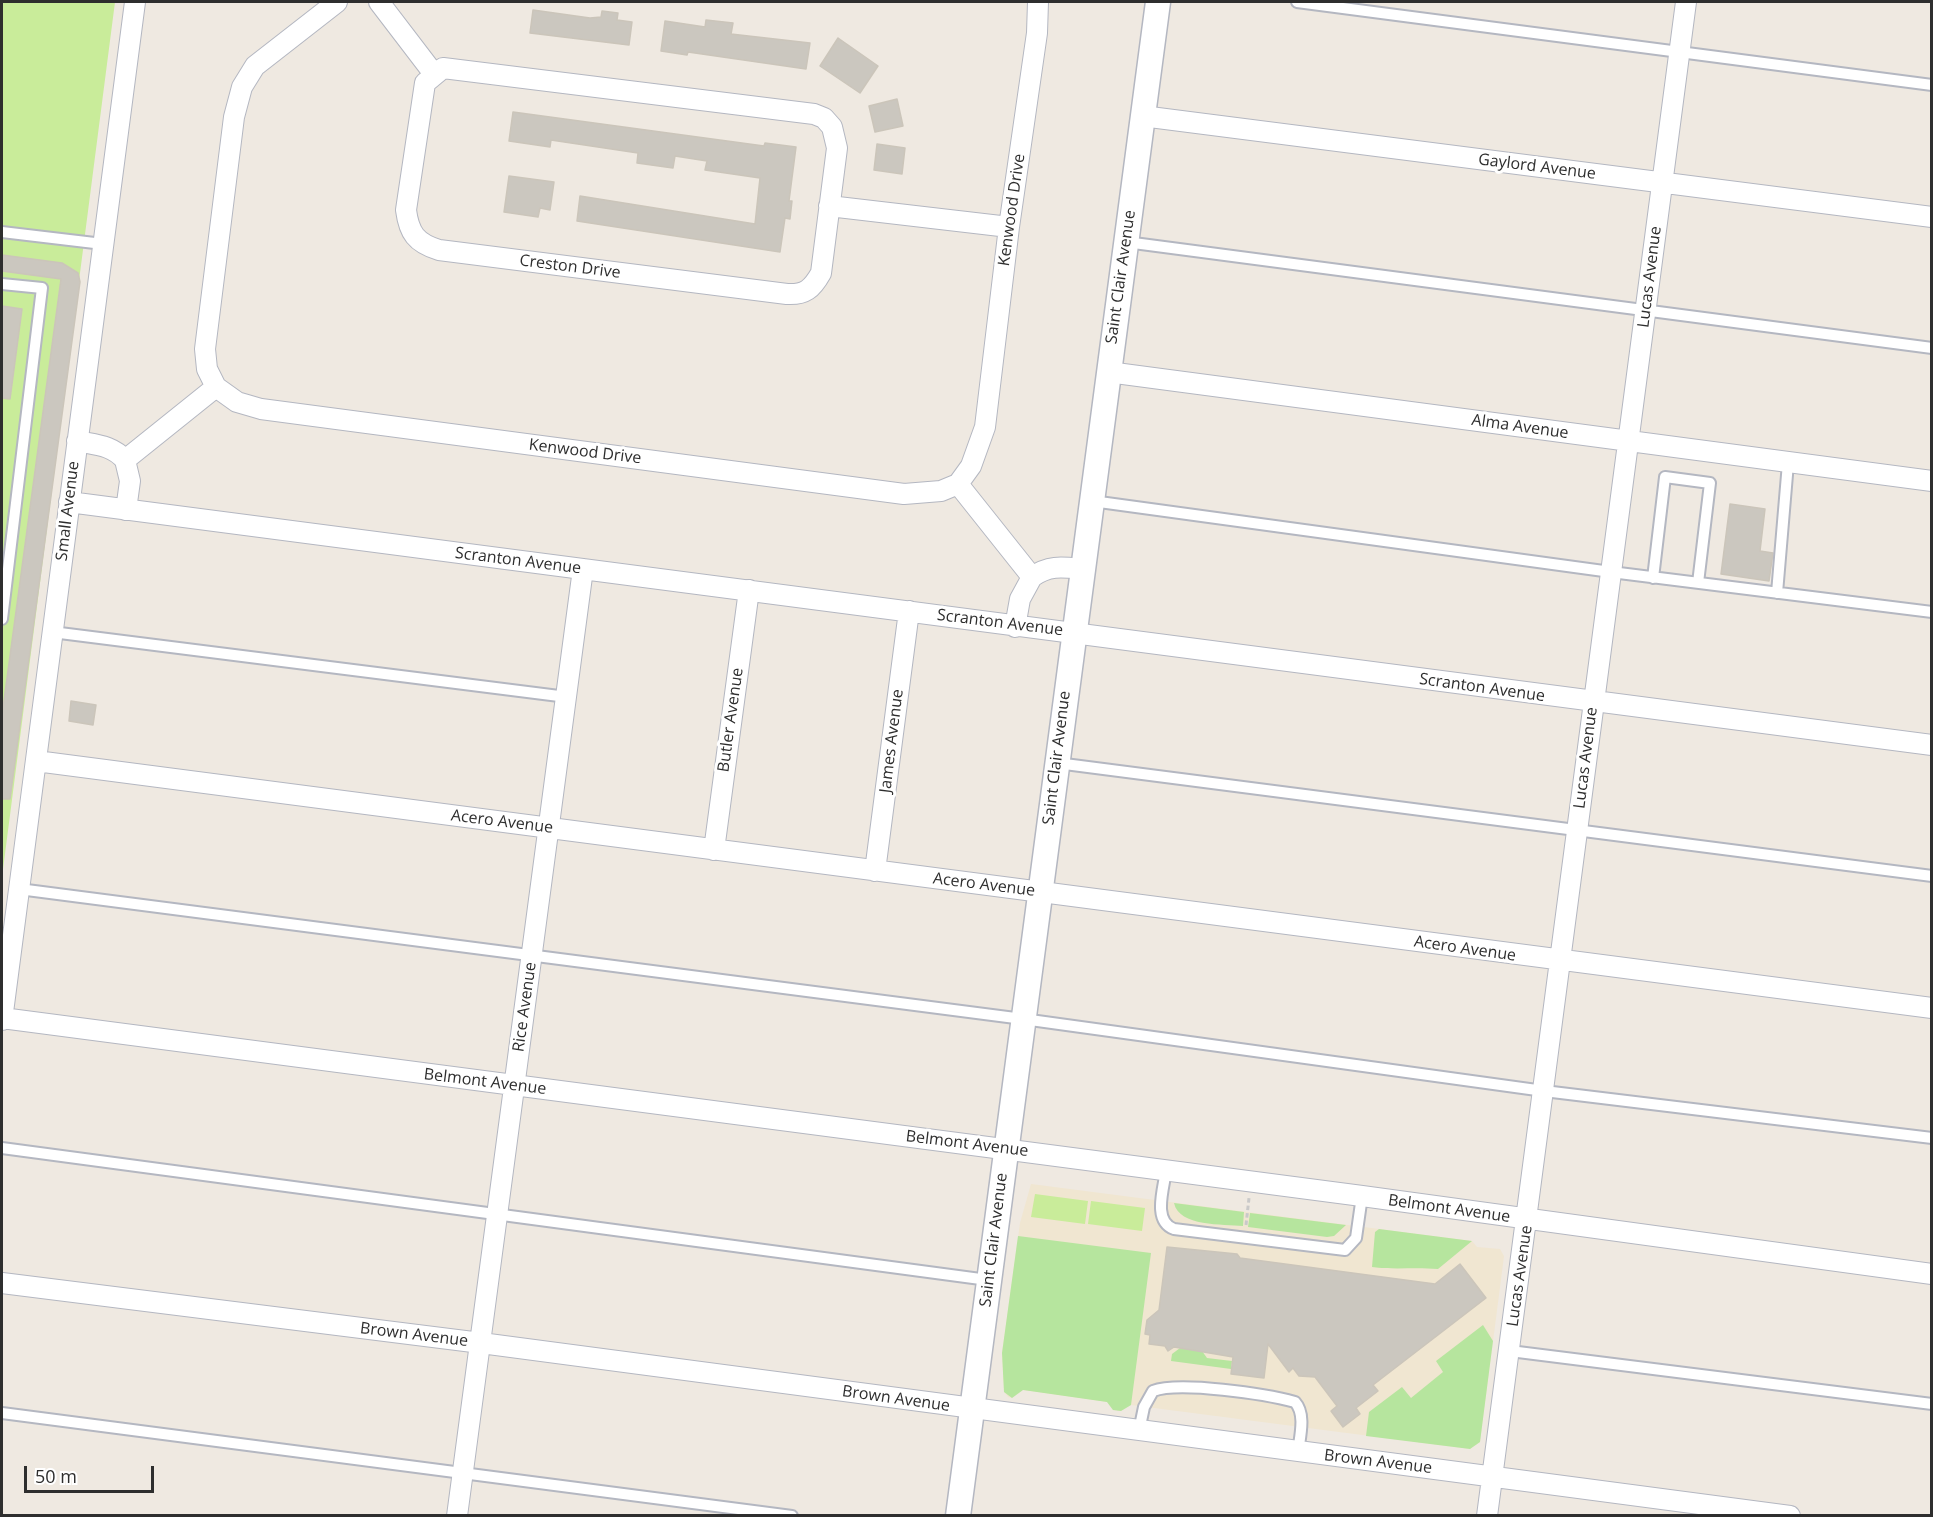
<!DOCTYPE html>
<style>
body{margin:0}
#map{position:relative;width:1933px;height:1517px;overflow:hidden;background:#efe9e1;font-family:"Open Sans",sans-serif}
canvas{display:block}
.frame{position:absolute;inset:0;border:3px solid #2e2e2e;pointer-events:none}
.scale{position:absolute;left:24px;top:1466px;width:130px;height:27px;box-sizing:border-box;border:3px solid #2e2e2e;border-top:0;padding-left:8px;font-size:18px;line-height:21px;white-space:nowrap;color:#2e2e2e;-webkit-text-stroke:4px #fff;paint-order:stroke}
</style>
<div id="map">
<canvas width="1933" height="1517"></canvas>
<div class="frame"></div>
<div class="scale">50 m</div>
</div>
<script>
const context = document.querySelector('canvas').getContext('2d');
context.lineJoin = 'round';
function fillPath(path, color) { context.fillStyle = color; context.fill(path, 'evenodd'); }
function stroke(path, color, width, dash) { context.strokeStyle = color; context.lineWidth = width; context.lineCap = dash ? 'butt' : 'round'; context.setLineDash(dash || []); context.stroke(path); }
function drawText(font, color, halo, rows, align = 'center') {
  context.font = font + ' "Open Sans",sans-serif'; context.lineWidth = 6; context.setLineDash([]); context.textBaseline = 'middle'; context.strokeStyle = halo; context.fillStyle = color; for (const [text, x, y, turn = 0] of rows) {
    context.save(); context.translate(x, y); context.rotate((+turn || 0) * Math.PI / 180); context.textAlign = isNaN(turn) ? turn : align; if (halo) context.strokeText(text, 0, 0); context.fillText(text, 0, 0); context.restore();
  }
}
fillPath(new Path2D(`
 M1031,1184L1472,1241L1477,1247L1500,1249L1504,1256L1480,1442L1470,1449L1131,1405L1121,1411L1113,1410L1107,1402L1023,1390L1012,1398L1008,1397L1004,1392L1002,1353L1020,1223Z`), '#f0e6d1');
fillPath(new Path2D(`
 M1174,1203L1244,1212L1243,1226C1223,1224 1179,1227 1174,1203Z
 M1250,1213L1346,1225L1334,1236L1327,1237L1248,1227Z
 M1379,1229L1472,1241L1438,1269C1414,1267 1395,1270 1372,1267L1375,1232Z
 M1018,1236L1151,1253L1131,1405L1121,1411L1113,1410L1107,1402L1023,1390L1012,1398L1004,1392L1002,1353Z
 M1483,1325L1493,1341L1480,1442L1470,1449L1366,1436L1369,1412L1402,1387L1411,1398L1443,1372L1436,1361Z
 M1180,1348L1202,1351L1207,1358L1232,1361L1231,1369L1171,1361L1172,1354Z`), '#b6e59e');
fillPath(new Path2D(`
 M2,2H115L2,877Z
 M1035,1194L1088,1201L1085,1224L1031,1217Z
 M1091,1201L1145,1208L1142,1231L1088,1224Z`), '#c9ec9a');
const building = new Path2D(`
 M533,10L590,18L601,17L602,11L618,13L617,20L632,22L629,45L530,33Z
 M706,20L733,23L731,34L810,43L806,69L688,52L687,55L661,51L665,21L705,27Z
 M838,38L878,66L860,93L820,66Z
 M897,99L903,126L875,132L869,106Z
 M513,112L764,146L765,143L796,147L789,201H792L790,219L785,218L780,252L577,221L580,196L755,224L760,178L705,170L707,161L675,156L673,168L637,163L638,153L551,140L550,147L509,141Z
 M877,144L905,148L902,174L874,170Z
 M509,176L554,182L550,210L540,208L538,217L504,212Z
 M2,255L62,263L78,273L80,282L10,799H2V715L61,279L2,271Z
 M2,306L22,309L10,399L2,398Z
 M1730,504L1765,509L1760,551L1773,553L1769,581L1721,574Z
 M71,701L96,705L93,725L69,721Z
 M1167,1247L1237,1254L1240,1258L1435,1284L1460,1264L1486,1298L1373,1385L1378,1391L1356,1408L1360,1414L1343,1427L1331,1411L1337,1406L1315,1377L1299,1376L1293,1368L1289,1372L1268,1344L1264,1378L1231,1374L1233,1357L1174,1347L1168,1351L1165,1346L1149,1344L1150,1335L1145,1334L1147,1320L1159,1310Z`);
fillPath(building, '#cbc7bf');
stroke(building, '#cbc5ba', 1.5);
const service = new Path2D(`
 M1297,2L1932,85
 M2,232L103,244
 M1126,242L1932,348
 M2,284L42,288L2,619
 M1092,501L1611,572L1932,612
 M1653,578L1665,477L1710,483L1698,583
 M1777,593L1788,463
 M52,632L567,697
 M1057,763L1932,876
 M19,889L1023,1019L1544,1091L1932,1138
 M2,1148L988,1280
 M1166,1170C1164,1188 1152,1221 1174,1229L1345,1250L1356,1238L1362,1196
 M1510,1351L1932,1404
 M2,1413L792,1516
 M1139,1431L1144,1407L1153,1391C1179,1381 1266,1394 1295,1402C1306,1414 1300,1436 1298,1452`);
const minor = new Path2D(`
 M379,2L434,74
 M443,68L814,114L824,118L832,127L837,148L821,273C812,289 805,295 787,294L439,250C416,243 409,233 406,210L425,83Z
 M1142,116L1932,217
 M829,206L1009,227
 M1108,372L1932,481
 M216,387L237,402L261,409L904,494L941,491L958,484L1032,577C1049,565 1062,567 1082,569
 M77,441C96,445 112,445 125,460
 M958,484L971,466L985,427L1009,227L1037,33L1038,2
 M69,502L1932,745
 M126,510L130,481L125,460L216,387L207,369L205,349L234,117L242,87L255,66L337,2
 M1015,627L1020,599L1032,577
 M36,761L1932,1008
 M714,850L749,590
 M875,871L909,611
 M2,1018L1362,1196L1932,1274
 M2,1020L135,2
 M2,1283L481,1343L1790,1516
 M457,1516L583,569
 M1487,1516L1686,2`);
const tertiary = new Path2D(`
 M958,1516L1158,2`);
stroke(service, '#b4b7c1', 14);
stroke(minor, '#b4b7c1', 22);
stroke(tertiary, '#b4b7c1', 27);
stroke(new Path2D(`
 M1246,1225L1249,1198`), '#c9c9c9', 3, [4.5, 3]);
stroke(service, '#fff', 10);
stroke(minor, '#fff', 20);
stroke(tertiary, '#fff', 24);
drawText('16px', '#2e2e2e', '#fff', [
 ["Gaylord Avenue",1537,167,7],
 ["Kenwood Drive",1012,210,-82],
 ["Creston Drive",570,267,7],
 ["Saint Clair Avenue",1121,277,-82],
 ["Lucas Avenue",1650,277,-83],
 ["Alma Avenue",1520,427,8],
 ["Kenwood Drive",585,452,7],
 ["Small Avenue",68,511,-83],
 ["Scranton Avenue",518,561,7],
 ["Scranton Avenue",1000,623,7],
 ["Scranton Avenue",1482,688,8],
 ["Butler Avenue",731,720,-82],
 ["James Avenue",892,741,-83],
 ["Saint Clair Avenue",1057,758,-83],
 ["Lucas Avenue",1586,758,-83],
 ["Acero Avenue",502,822,7],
 ["Acero Avenue",984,885,7],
 ["Acero Avenue",1465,949,8],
 ["Rice Avenue",525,1007,-82],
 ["Belmont Avenue",485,1082,7],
 ["Belmont Avenue",967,1144,7],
 ["Belmont Avenue",1449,1209,8],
 ["Saint Clair Avenue",994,1240,-83],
 ["Lucas Avenue",1520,1276,-82],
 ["Brown Avenue",414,1335,7],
 ["Brown Avenue",896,1399,8],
 ["Brown Avenue",1378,1462,7]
]);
</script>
